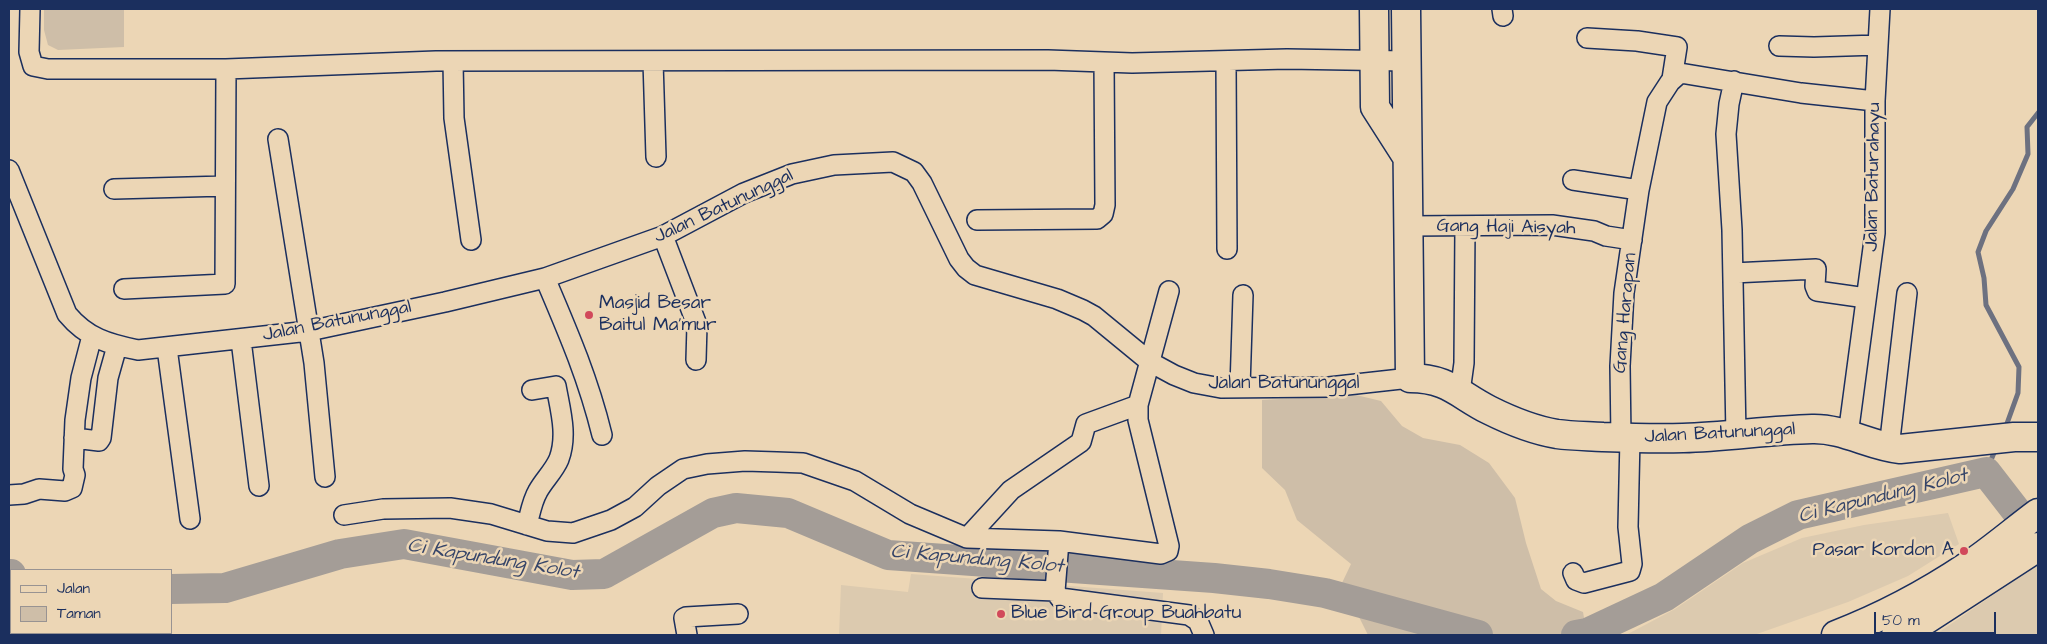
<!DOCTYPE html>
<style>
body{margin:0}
#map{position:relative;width:2047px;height:644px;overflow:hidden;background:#ecd6b5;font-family:"Architects Daughter",sans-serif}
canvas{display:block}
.frame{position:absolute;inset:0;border:10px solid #1b2f5e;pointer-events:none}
.legend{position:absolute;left:10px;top:569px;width:162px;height:65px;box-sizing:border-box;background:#ecd6b5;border:1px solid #989392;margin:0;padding:6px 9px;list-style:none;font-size:15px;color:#1b2f5e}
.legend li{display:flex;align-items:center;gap:10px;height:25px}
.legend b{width:25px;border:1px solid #989392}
.scale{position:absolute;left:1874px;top:612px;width:122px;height:22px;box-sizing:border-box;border:2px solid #1b2f5e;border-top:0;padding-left:6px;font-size:15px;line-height:18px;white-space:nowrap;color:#1b2f5e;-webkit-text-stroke:4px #ecd6b5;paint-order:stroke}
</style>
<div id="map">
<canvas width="2047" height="644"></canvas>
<div class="frame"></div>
<ul class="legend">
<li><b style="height:6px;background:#ecd6b5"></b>Jalan</li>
<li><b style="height:14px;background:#cebea8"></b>Taman</li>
</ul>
<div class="scale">50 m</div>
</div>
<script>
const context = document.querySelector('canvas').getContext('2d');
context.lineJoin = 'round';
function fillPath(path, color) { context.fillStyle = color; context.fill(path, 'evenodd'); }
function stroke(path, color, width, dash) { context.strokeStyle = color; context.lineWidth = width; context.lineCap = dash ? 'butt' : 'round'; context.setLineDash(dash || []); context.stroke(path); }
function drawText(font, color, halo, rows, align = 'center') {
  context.font = font + ' "Architects Daughter",sans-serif'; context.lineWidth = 5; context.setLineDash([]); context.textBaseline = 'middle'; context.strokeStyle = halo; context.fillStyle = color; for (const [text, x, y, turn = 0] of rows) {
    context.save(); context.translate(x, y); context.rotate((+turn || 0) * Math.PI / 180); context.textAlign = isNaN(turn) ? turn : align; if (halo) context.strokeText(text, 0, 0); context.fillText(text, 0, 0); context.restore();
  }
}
fillPath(new Path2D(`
 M1948,513L1959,544L1908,576L1848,602L1754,635H1626L1675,609L1743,563L1802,538L1864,525Z
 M2038,564V635H1935Z
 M911,574L1163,593L1161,635H839L841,585L908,592Z`), '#dccaaf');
fillPath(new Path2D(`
 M44,9H124V47L58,50L48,45L44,30Z
 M1356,395L1381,401L1402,426L1423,438L1460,445L1489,463L1515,498L1526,543L1541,589L1556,601L1583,612L1587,635H1368L1342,583L1351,564L1297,520L1285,490L1262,468V400Z`), '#cebea8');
stroke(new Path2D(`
 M2005,429L2018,393L2019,367L1986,305L1984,278L1978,252L1986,231L2013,189L2028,154L2027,127L2038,113
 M1986,472L1996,448`), '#6d7180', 5);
stroke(new Path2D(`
 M9,574H11
 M171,589L225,588L340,554L404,544L572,575L604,574L713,513L736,508L788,513L888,555L1214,578L1269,584L1325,593L1478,635
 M1576,635L1587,633L1664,597L1750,539L1798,515L1986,472L2038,539`), '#a49d97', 30);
const street = new Path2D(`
 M30,9L29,52L33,66L48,69H226L436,61L1048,60L1132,63L1287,59L1406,61
 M1502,9L1503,16
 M1587,38L1637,41L1677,47L1672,79
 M1779,46L1814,47L1878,45
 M453,61L454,118L471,240
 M653,61L656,157
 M1226,62L1227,249
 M1734,81L1729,104L1726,134L1732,230L1736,435
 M278,139L314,363L325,477
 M9,170L67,314C87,338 108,344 138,350L309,331L445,302L545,278L663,236L744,193L792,174L834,165L893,162L914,172L922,183L959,259L966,268L975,275L1057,299L1083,310L1094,316L1150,362L1174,375L1194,383L1221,388L1329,387L1410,378
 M1573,180L1639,190
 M114,189L225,186
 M977,220L1097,219L1103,214L1105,205L1104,62
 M1408,226L1552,225L1594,231L1606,236L1632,240
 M663,236L697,325L696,360
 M1733,273L1816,269L1815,286L1817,291L1866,298
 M545,278C568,332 588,378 602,435
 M124,289L225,284L226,69
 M241,340L259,486
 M167,348L190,519
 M1240,387L1243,295
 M1460,392L1464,363L1465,227
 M1848,435L1875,233V101L1880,9
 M74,438L99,441L101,438L108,378L117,346
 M1621,438L1620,366L1624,293L1639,190L1657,102L1670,82L1680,73L1801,93L1875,101
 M1889,448L1907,293
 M9,495L24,494L39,489L65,491L72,488L75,475L73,469L75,420L81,378L92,336
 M344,515L383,509L450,508L491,514L547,531L573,533L611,520L635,507L658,486L683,469L707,464L745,461L777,462L803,463L855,481L910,514L967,538L1059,541L1161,554L1168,551L1169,546L1138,420V405L1169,291
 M527,525C530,514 532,501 538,491C544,480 554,471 559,459C568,435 560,409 556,386L532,390
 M967,538L1011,490L1081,442L1086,424L1138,405
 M1059,541L1055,591L1060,598L1189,615L1198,621L1204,635
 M1573,573L1576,580L1584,583L1630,571L1632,564L1628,527L1630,438
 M982,588L1055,591
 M687,635L684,618L686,617L738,614`);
const secondary = new Path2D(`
 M1374,9L1375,107L1407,157
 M1406,9L1410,378C1448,378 1459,395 1489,410C1511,421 1533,430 1557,434C1572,436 1588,436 1603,437C1629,438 1656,439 1683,438C1726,437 1769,430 1812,429C1843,428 1870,446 1900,449L2014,437H2038`);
const primary = new Path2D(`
 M1836,635C1883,617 1926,594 1968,566C1992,550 2015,530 2038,513
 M1896,635L1927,619L2038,547`);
stroke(street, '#1b2f5e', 22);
stroke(secondary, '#1b2f5e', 31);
stroke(primary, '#1b2f5e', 31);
stroke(street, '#ecd6b5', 19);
stroke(secondary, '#ecd6b5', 28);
stroke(primary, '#ecd6b5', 28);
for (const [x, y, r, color] of [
 [589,315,5,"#d1495b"],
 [1964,551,5,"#d1495b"],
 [1001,614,5,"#d1495b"]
]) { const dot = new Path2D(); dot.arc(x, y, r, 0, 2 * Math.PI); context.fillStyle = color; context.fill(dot); stroke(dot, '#ecd6b5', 2); }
drawText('19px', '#1b2f5e', '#ecd6b5', [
 ["Jalan Baturahayu",1874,177,-89],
 ["Jalan Batununggal",724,207,-25],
 ["Gang Haji Aisyah",1506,228,1],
 ["Gang Harapan",1626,313,-85],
 ["Jalan Batununggal",337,322,-11],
 ["Jalan Batununggal",1284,384],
 ["Jalan Batununggal",1720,434,-3]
]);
drawText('19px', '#1b2f5e', '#ecd6b5', [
 ["Masjid Besar",599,304],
 ["Baitul Ma'mur",599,326],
 ["Pasar Kordon A",1954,551,"right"],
 ["Blue Bird Group Buahbatu",1011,614]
], 'left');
drawText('italic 20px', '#364569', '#ecd6b5', [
 ["Ci Kapundung Kolot",1883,497,-14],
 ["Ci Kapundung Kolot",493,560,9],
 ["Ci Kapundung Kolot",977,560,5]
]);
</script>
